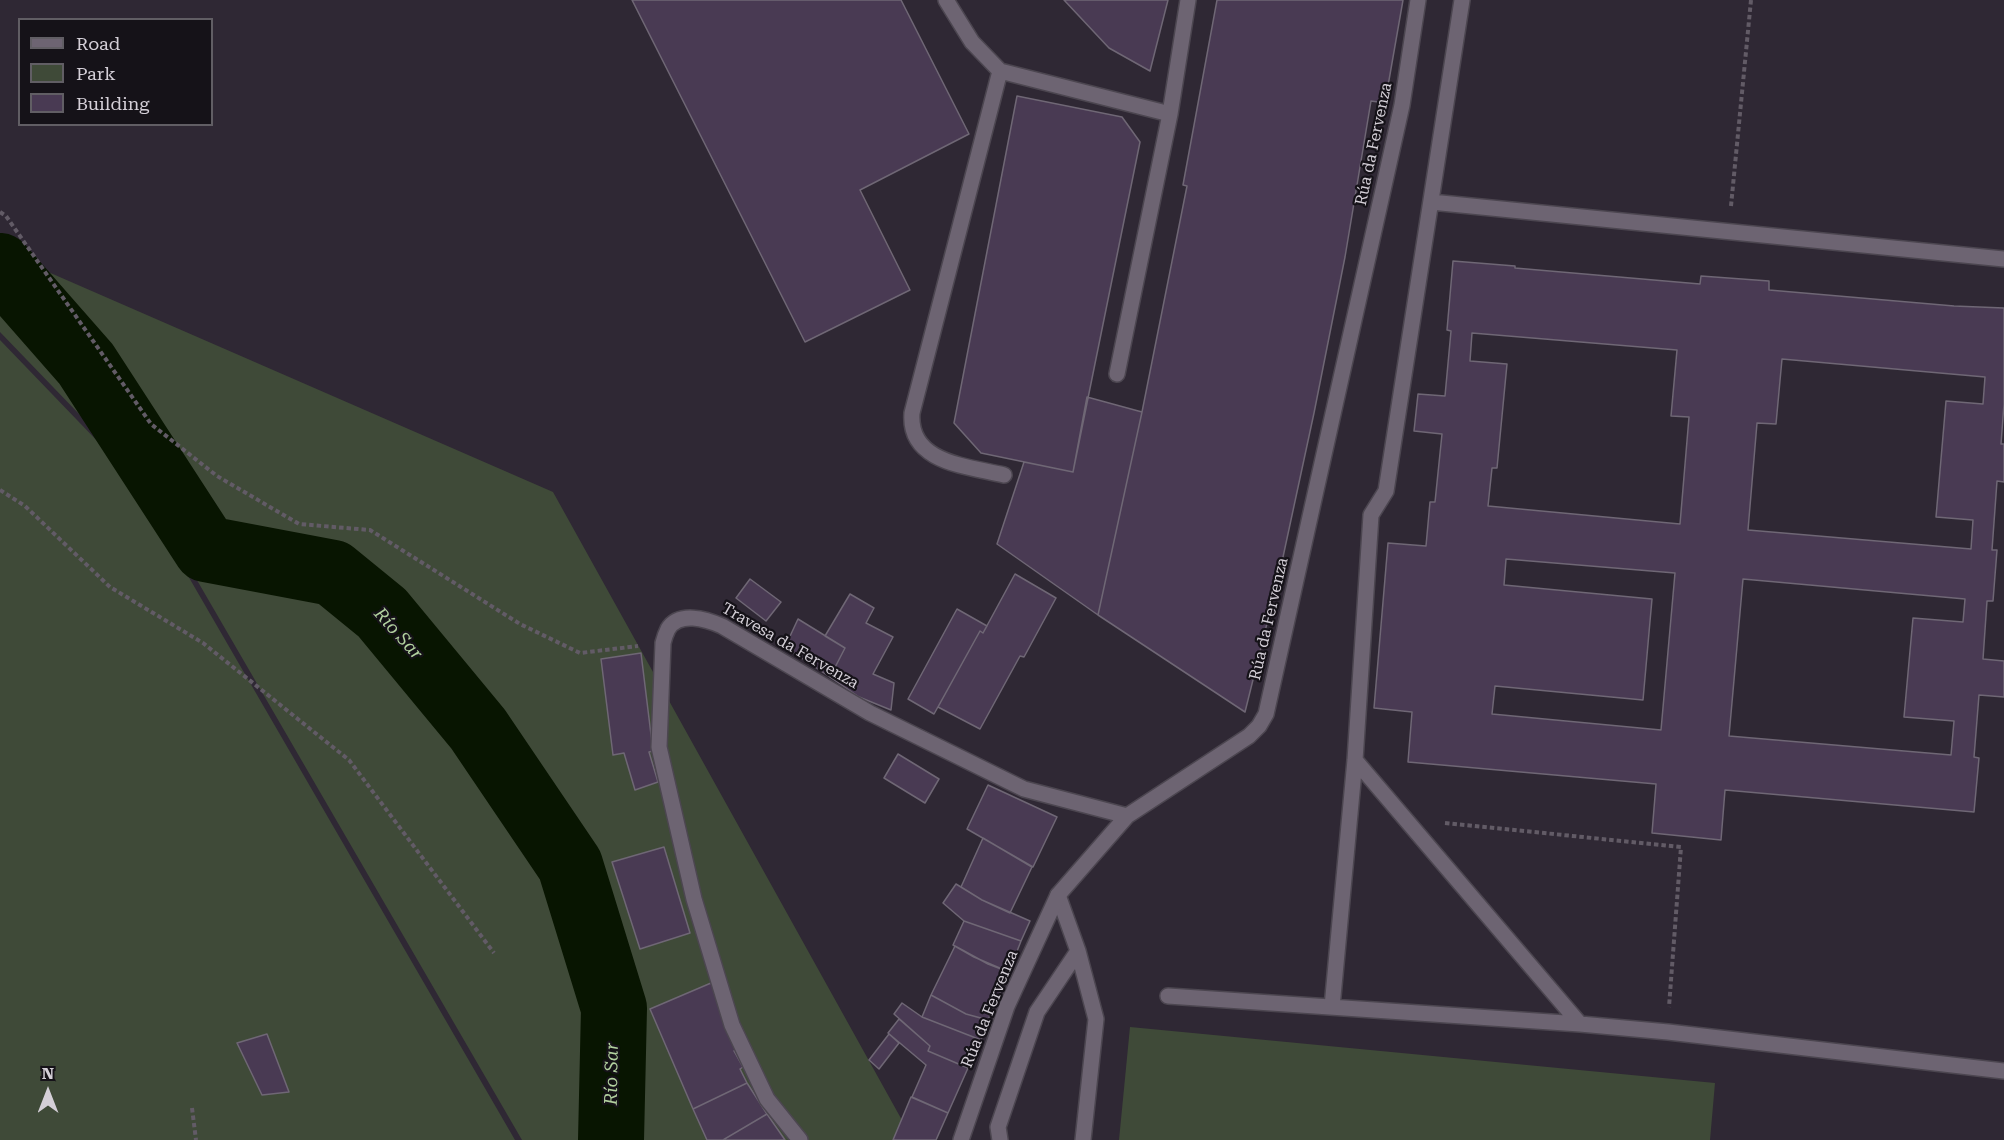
<!DOCTYPE html>
<meta charset="utf-8">
<style>
body{margin:0}
#map{position:relative;width:2004px;height:1140px;overflow:hidden;background:#2f2834;font-family:"Roboto Serif",serif}
canvas{display:block}
.legend{position:absolute;left:18px;top:18px;width:195px;height:108px;box-sizing:border-box;background:#151218;border:2px solid #615e64;margin:0;padding:8px 10px;list-style:none;font-size:18px;color:#d4cfd7}
.legend li{display:flex;align-items:center;gap:12px;height:30px}
.legend b{width:30px;border:2px solid #615e64}
.north{position:absolute;left:18px;top:1062px;width:60px;height:60px;-webkit-text-stroke:4px #151218;paint-order:stroke;rotate:0deg;font-size:16px;font-weight:700;line-height:24px;text-align:center;color:#d4cfd7}
.north::after{content:'';display:block;margin:auto;width:21px;height:27px;background:#d4cfd7;clip-path:polygon(50% 0,100% 100%,50% 72%,0 100%)}
</style>
<div id="map">
<canvas width="2004" height="1140"></canvas>
<ul class="legend">
<li><b style="height:8px;background:#6d6472"></b>Road</li>
<li><b style="height:16px;background:#3f4a38"></b>Park</li>
<li><b style="height:16px;background:#493a53"></b>Building</li>
</ul>
<div class="north">N</div>
</div>
<script>
const context = document.querySelector('canvas').getContext('2d');
context.lineJoin = 'round';
function fillPath(path, color) { context.fillStyle = color; context.fill(path, 'evenodd'); }
function stroke(path, color, width, dash) { context.strokeStyle = color; context.lineWidth = width; context.lineCap = dash ? 'butt' : 'round'; context.setLineDash(dash || []); context.stroke(path); }
function drawText(font, color, halo, rows, align = 'center') {
  context.font = font + ' "Roboto Serif",serif'; context.lineWidth = 4.5; context.setLineDash([]); context.textBaseline = 'middle'; context.strokeStyle = halo; context.fillStyle = color; for (const [text, x, y, turn = 0] of rows) {
    context.save(); context.translate(x, y); context.rotate((+turn || 0) * Math.PI / 180); context.textAlign = isNaN(turn) ? turn : align; if (halo) context.strokeText(text, 0, 0); context.fillText(text, 0, 0); context.restore();
  }
}
fillPath(new Path2D(`
 M0,251L553,492L913,1140H522L133,470L0,332Z
 M0,340L129,474L515,1140H0Z
 M1130,1027L1715,1083L1710,1140H1119Z`), '#3f4a38');
stroke(new Path2D(`
 M0,266L86,364L206,549L333,573L382,613L478,729L570,865L614,1008L611,1140`), '#081501', 66);
const building = new Path2D(`
 M632,0H901L969,134L860,190L910,290L805,342Z
 M1064,0H1168L1150,71L1109,48Z
 M1217,0H1403L1385,103L1371,101L1345,257L1314,413L1280,571L1245,712L1098,615L1142,412L1187,186L1183,185Z
 M1017,96L1122,117L1140,142L1073,472L981,453L954,423Z
 M1453,261L1515,266V268L1700,284L1701,276L1769,281V290L1954,306L2004,308V404L2001,444H2004V482L1997,481L1992,550H1997L1993,601H1987L1983,659L2004,661V697L1979,695L1974,757L1979,758L1974,812L1725,790L1721,840L1652,833L1656,784L1408,762L1412,712L1374,708L1388,543L1426,546L1430,502H1435L1442,434L1414,431L1418,394L1445,396L1451,331L1447,330ZM1472,333L1677,350L1671,416L1689,417L1680,524L1488,506L1492,468H1497L1507,364L1470,361ZM1782,359L1985,377L1983,404L1946,401L1936,517L1973,520L1971,549L1748,530L1757,423L1776,424ZM1506,559L1675,573L1661,730L1492,714L1495,686L1643,700L1652,599L1504,585ZM1743,579L1965,599L1963,622L1913,618L1904,717L1954,721L1951,755L1729,736Z
 M1087,397L1142,412L1098,615L997,544L1024,462L1073,472Z
 M1015,574L1056,598L1024,657L1020,656L980,729L938,707L980,631L983,633Z
 M750,579L781,602L766,621L736,598Z
 M850,594L874,608L866,623L893,637L873,674L894,683L891,710L859,697L830,677L845,648L825,636Z
 M957,609L987,626L983,633L980,631L934,714L908,699Z
 M798,619L845,648L830,677L785,647Z
 M641,653L653,751L649,752L658,782L635,790L624,753L613,755L601,659Z
 M898,754L939,779L925,803L884,778Z
 M988,785L1057,817L1033,867L967,829Z
 M983,838L1032,867L1010,913L982,900L961,887Z
 M664,847L690,933L640,949L612,862Z
 M956,884L982,900L1030,921L1021,941L964,921L943,903Z
 M964,921L1021,941L1009,972L974,957L953,945Z
 M955,946L988,964L1009,972L988,1020L966,1014L931,995Z
 M711,983L731,1031L736,1050L734,1051L743,1067L740,1069L747,1083L693,1109L650,1009Z
 M931,995L966,1014L988,1020L981,1040L922,1017Z
 M902,1003L922,1017L981,1040L968,1068L928,1051L930,1046L894,1014Z
 M899,1019L930,1046L928,1051L968,1068L948,1113L912,1097L926,1065L888,1033Z
 M267,1034L289,1092L262,1095L237,1043Z
 M889,1034L899,1043L879,1069L869,1060Z
 M747,1083L767,1114L723,1140H707L693,1109Z
 M911,1097L948,1113L936,1140H893Z
 M767,1114L785,1140H723Z`);
fillPath(building, '#493a53');
stroke(building, '#6f6775', 1.5);
const lane = new Path2D(`
 M946,0L972,42L1000,71L1170,114L1117,374
 M1000,71L912,413C908,463 967,466 1004,475
 M1170,114L1188,0
 M1431,202L2004,259
 M1355,760L1580,1024L1668,1032L2004,1071
 M1058,895L1078,951L1096,1019L1083,1140
 M1168,996L1580,1024
 M1332,1007L1355,760L1371,515L1386,491L1462,0
 M1000,1140L998,1127L1037,1012L1078,951`);
const street = new Path2D(`
 M800,1140L767,1099L732,1025L694,899L659,747L663,643C664,639 666,633 668,629C679,611 706,619 722,626L870,713L1024,789L1127,816
 M961,1140L1007,1006L1058,895L1127,816L1249,736L1259,726L1266,714L1402,105L1418,0`);
stroke(lane, '#4c4650', 18);
stroke(street, '#4c4650', 18);
stroke(new Path2D(`
 M1731,206L1751,0
 M0,212L6,216L151,424L217,476L299,524L370,530L520,624L580,653L638,646
 M0,490L25,506L110,587L203,643L349,760L494,953
 M1445,823L1681,847L1669,1007
 M192,1108L196,1140`), '#625b66', 4, [4.5, 3]);
stroke(lane, '#6d6472', 15);
stroke(street, '#6d6472', 15);
drawText('16px', '#d4cfd7', '#151218', [
 ["Rúa da Fervenza",1374,144,-78],
 ["Rúa da Fervenza",1269,619,-77],
 ["Travesa da Fervenza",790,646,30],
 ["Rúa da Fervenza",990,1009,-68]
]);
drawText('italic 18px', '#b2d19f', '#151218', [
 ["Río Sar",398,634,48],
 ["Río Sar",612,1074,-89]
]);
</script>
